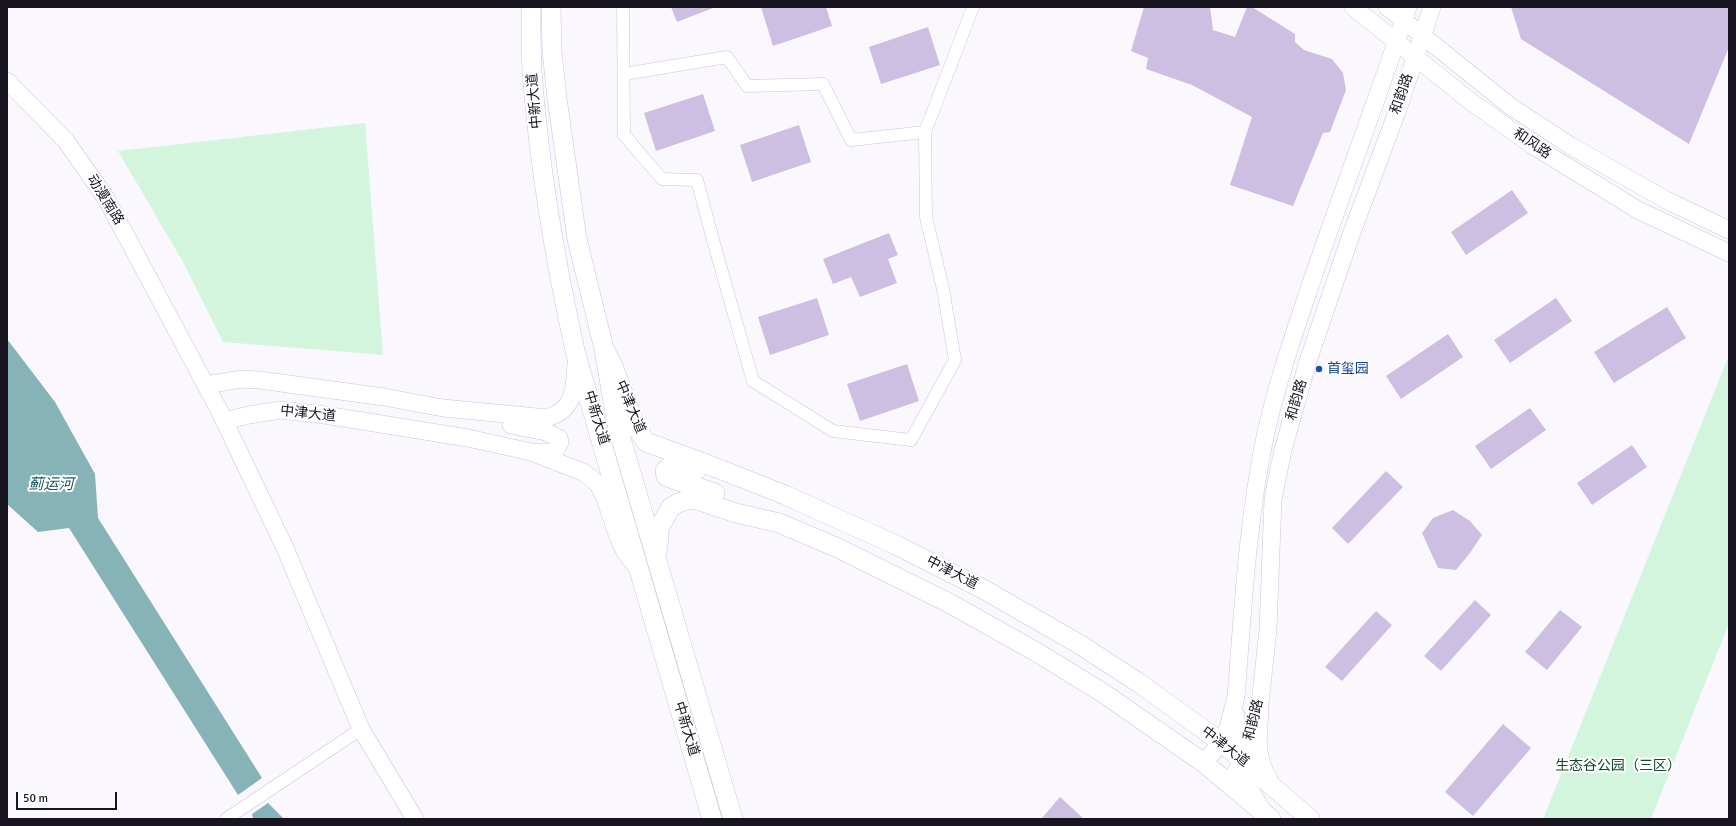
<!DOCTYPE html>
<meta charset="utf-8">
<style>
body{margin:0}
#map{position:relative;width:1736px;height:826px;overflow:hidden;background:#faf8fe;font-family:Signika,sans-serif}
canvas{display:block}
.frame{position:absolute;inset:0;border:8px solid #191520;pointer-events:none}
.scale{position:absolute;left:16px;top:792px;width:101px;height:18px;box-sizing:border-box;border:2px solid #191520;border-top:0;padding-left:5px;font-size:12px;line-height:14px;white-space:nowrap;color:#191520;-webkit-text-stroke:3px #fff;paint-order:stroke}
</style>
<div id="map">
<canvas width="1736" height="826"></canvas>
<div class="frame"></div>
<div class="scale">50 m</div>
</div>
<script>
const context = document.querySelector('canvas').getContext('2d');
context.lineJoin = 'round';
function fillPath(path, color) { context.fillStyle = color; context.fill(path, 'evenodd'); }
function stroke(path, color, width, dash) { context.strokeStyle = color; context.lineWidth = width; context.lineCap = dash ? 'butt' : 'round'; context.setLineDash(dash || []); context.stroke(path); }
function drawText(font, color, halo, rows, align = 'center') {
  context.font = font + ' Signika,"Noto Sans SC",sans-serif'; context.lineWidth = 4; context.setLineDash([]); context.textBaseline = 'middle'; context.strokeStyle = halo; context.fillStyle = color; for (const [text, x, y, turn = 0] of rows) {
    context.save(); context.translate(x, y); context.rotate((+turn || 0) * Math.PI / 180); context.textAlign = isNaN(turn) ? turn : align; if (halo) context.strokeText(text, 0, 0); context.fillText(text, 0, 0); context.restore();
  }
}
fillPath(new Path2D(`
 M365,123L383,355L223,342L183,262L118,151Z
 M1729,355V623L1651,819H1543Z`), '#d3f5dd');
fillPath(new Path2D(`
 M7,339L55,402L95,474L98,518L262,778L238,795L69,528L38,532L7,504Z
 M268,803L284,819H253L252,814Z`), '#86b3b8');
fillPath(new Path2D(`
 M671,7H713V8L677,22Z
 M761,7H826L832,26L773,46Z
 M1144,7H1210L1213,30L1235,37L1247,7H1252L1295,34V42L1304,50L1332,59L1343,73L1346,90L1330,132L1323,133L1293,206L1230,185L1252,117L1192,85L1146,69L1148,58L1131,51Z
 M1511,7H1729V47L1689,144L1521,39Z
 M928,27L940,65L881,84L869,47Z
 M703,94L715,131L656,151L644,113Z
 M799,125L811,162L752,182L740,145Z
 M1512,190L1528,213L1466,255L1451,232Z
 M889,233L898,255L888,259L897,283L860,297L851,277L833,284L823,259Z
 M817,298L829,335L770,355L758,317Z
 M1556,298L1572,321L1510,363L1494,340Z
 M1667,307L1686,338L1614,383L1594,352Z
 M1448,334L1463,357L1401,399L1386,376Z
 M907,364L919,401L860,421L847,384Z
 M1530,408L1546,430L1491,469L1475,446Z
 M1632,445L1647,467L1592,505L1577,483Z
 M1386,471L1403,487L1348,544L1332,528Z
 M1453,510L1470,521L1482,535L1470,553L1456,570L1438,568L1422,533L1433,518Z
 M1475,600L1491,615L1441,671L1424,656Z
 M1560,610L1582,627L1547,670L1525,652Z
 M1376,611L1392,625L1342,681L1325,667Z
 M1503,724L1531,748L1473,816L1445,792Z
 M1060,797L1084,819H1041Z`), '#cdbfe1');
const street = new Path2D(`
 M623,7L624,135L662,179L697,180L713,240L753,381L833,431L911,440L955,360L943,289L926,217L925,132L973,7
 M624,74L727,57L747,86L823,84L851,140L925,132
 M226,819L361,729`);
const secondary = new Path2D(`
 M1353,7L1470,101L1532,145L1638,210L1729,253
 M1387,7L1510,106L1571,146L1666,200L1729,230
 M7,81L66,141L107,200L220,412L285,548L361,729L415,819
 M206,385L242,379L259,380L384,397L443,408L547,418C575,410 575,387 576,363
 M224,421L249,415L280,410L325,415L468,438L531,452L583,472L598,484L605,498L618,537L625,552L636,566
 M511,425L546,432L559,438L560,442L555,452H535
 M1236,715C1235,749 1242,780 1261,808
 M1204,763L1221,742L1228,728L1236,697C1243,610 1247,523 1265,437C1276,386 1293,337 1309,289C1341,194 1377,101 1408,7
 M1229,782L1243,761L1259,712L1268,630L1273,499L1283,450L1308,361L1351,235L1398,109L1432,7`);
const primary = new Path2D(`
 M531,7C531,28 531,50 532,71C539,166 555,261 576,355L712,819
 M551,7L552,51L557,98L577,239L604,349L617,425L733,819
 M604,349L613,366L636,427L646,442L709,465L785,495L896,545L983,589L1079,644L1139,683L1221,742L1310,819
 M697,470C688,466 672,460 665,471L666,476L675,480L715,493
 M658,549L659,528L671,507L680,502L694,499L736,513L779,523L838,548L949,603L1038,653L1103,693L1204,763L1271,819
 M1259,712C1257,735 1254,758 1268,779`);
stroke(street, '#cec1e0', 13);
stroke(secondary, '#cec1e0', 18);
stroke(primary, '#cec1e0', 20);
stroke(street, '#fff', 12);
stroke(secondary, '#fff', 17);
stroke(primary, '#fff', 19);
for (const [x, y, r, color] of [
 [1319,369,4,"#1a4fb4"]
]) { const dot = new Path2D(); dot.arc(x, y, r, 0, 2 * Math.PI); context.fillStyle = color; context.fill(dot); stroke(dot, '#fff', 1.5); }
drawText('14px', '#191520', '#fff', [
 ["和韵路",1402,94,-71],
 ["中新大道",535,101,-95],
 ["和风路",1532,144,34],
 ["动漫南路",105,200,58],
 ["和韵路",1297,400,-74],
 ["中津大道",630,407,67],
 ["中津大道",308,414,6],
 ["中新大道",596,418,73],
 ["中津大道",952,573,27],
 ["和韵路",1254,720,-76],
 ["中新大道",686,729,73],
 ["中津大道",1225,747,38]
]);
drawText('14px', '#164399', '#fff', [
 ["首玺园",1327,369]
], 'left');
drawText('14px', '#11492a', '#fff', [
 ["生态谷公园（三区）",1618,766]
]);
drawText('italic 15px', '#19595f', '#fff', [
 ["蓟运河",51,485]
]);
</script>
